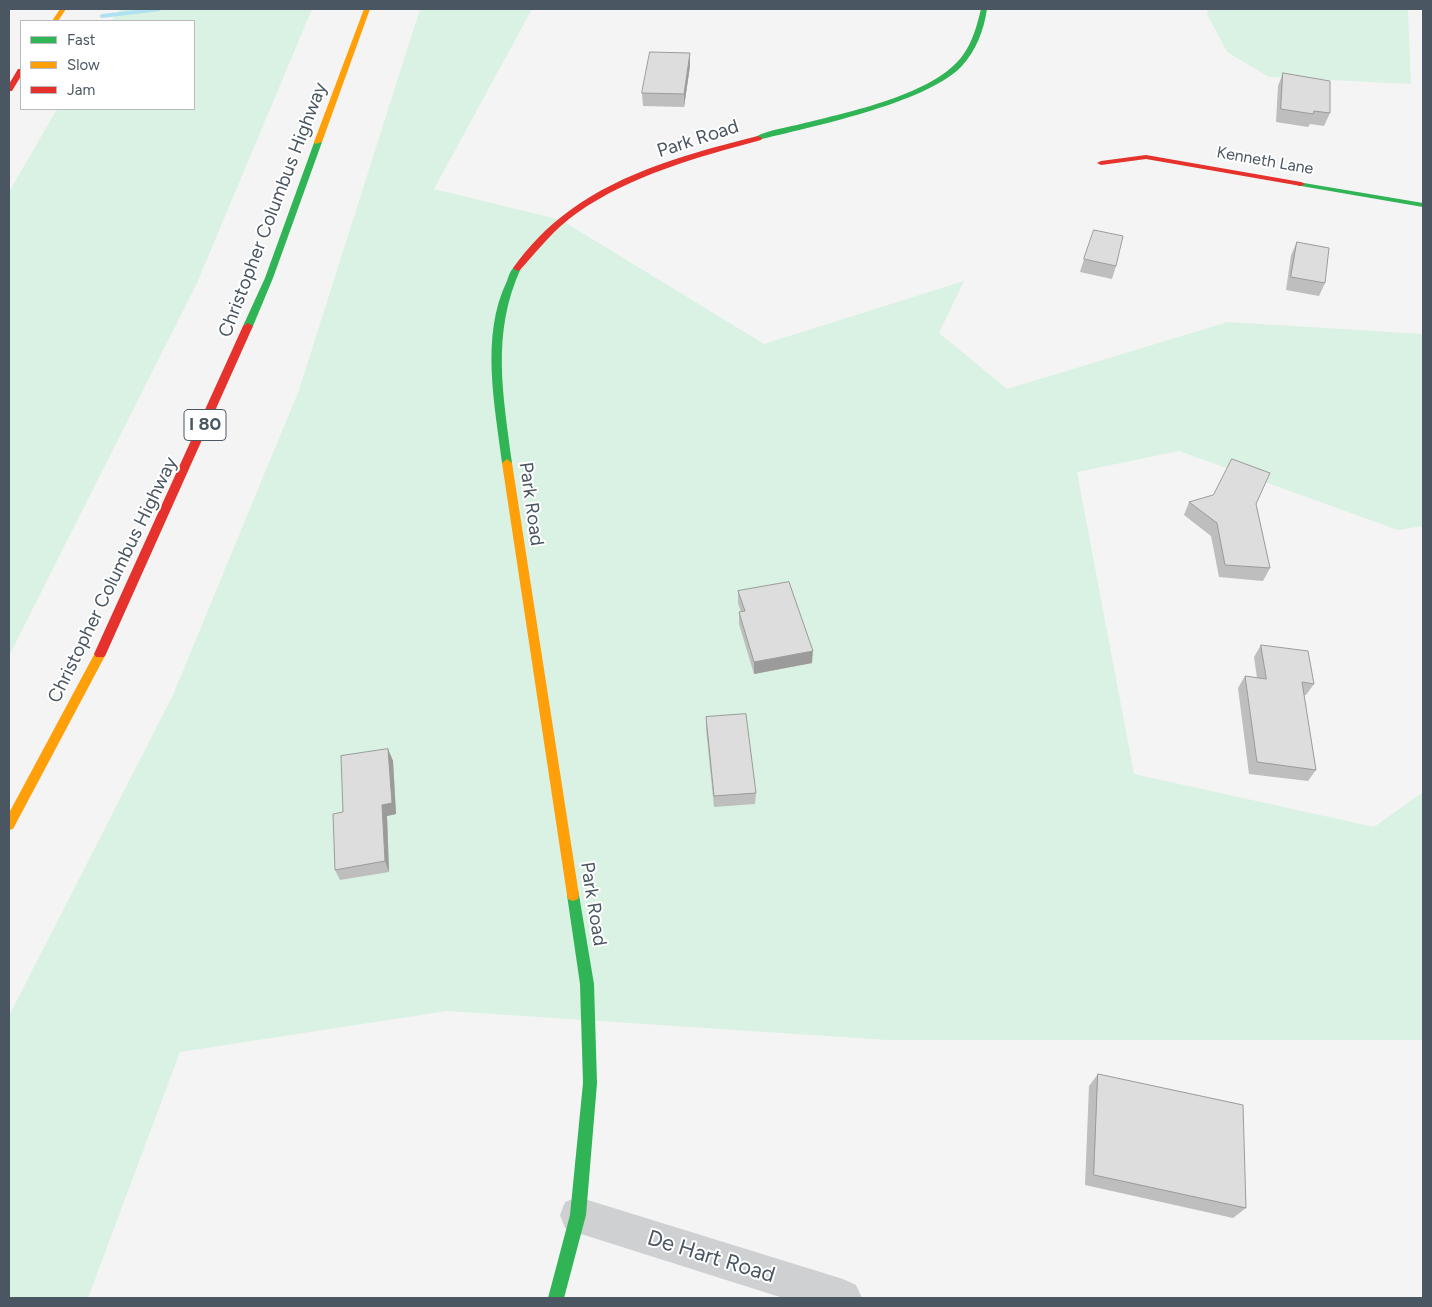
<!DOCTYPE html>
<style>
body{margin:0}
#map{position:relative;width:1432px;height:1307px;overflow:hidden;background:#f4f4f4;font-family:Figtree,sans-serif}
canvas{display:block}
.frame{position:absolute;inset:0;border:10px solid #4a5661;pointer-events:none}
.legend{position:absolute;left:20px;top:20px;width:175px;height:90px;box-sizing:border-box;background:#fff;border:1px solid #b7bbc0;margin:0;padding:6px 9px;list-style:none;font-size:15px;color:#4a5661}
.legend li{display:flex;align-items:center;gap:10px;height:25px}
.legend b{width:25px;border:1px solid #b7bbc0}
</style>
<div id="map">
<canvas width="1432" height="1307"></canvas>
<div class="frame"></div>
<ul class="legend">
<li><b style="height:6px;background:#30b455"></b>Fast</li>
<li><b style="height:6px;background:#ff9f0a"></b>Slow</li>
<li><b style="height:6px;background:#e5322d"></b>Jam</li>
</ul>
</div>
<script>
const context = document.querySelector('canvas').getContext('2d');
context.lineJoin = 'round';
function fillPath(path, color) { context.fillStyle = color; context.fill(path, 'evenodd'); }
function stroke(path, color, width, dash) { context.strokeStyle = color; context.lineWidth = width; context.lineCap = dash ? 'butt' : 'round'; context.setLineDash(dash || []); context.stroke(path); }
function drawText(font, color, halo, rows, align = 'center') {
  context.font = font + ' Figtree,sans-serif'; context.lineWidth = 4; context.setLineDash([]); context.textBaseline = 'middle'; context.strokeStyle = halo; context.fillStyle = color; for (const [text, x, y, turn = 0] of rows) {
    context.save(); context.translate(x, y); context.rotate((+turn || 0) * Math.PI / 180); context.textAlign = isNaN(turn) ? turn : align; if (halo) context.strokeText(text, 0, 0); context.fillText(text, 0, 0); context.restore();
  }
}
fillPath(new Path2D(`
 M120,9H312L197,283L9,656V192L57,109H194V21H111Z
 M420,9H532L434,189L561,220L764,344L964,281L939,333L1007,389L1228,322L1423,334V526L1398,530L1179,451L1077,472L1134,774L1374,827L1423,792V1040H888L447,1011L180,1052L88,1298H9V1016L173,695L299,390Z
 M1208,9H1408L1411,84L1269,77L1227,52L1207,14Z`), '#d9f2e3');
fillPath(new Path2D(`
 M145,9H163L160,11L102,18L99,16L102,14Z`), '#aee2f0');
fillPath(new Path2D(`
 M578,1197L843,1279L856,1285L862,1298H783L578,1233L565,1228L560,1215L565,1202Z`), '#ced0d2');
fillPath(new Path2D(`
 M981,9H987C984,30 976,51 961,67C924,104 810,127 758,140L754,138C764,131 788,127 801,124C848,112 934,95 963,55C973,41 977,25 981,9Z
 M315,140L322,142L273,278L253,326L248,329L245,328L243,326L265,278Z
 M1298,182L1423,203V207L1301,186H1298Z
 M517,265L521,268C491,333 503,394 512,463L507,467L502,463C495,405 480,336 507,281C509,275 511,268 517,265Z
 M573,889L578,891L579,895L594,984L597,1083L586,1215L564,1298H548L570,1215L583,1083L580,984L567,895L568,891Z`), '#30b455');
fillPath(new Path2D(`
 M60,9H66L58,21H52Z
 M364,9H370L322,142L315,144L314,142Z
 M507,459L512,463L579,895L578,899L573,901L568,899L567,895L502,463Z
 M100,650L104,651L106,654L13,829L9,830V813L96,651Z`), '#ff9f0a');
fillPath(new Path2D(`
 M18,69H21V76L12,91H9V84Z
 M758,136L762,138L761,140C698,157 631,175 577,213C555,228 538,250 520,270L517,271L513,268C528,247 548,226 569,211C623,171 694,152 758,136Z
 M1146,155L1301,182L1305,184L1301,186L1146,159L1101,165L1097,163L1101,161Z
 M248,323L253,326L106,654L104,657H96L94,654L243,326Z`), '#e5322d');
fillPath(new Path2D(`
 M690,53V66L684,107L643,106L642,93Z
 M1283,73L1330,113L1324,126L1310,124L1308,127L1276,122L1278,86Z
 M1297,242L1325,283L1319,296L1286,290L1291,255Z
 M1084,259L1116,266L1112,279L1080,272Z
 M1189,502L1256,504L1270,568L1263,581L1219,577L1211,536L1184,515Z
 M738,591L812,663L754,674L739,624V612H741L738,603Z
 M1261,645L1314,684L1306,695H1304L1316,770L1308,781L1249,774L1238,688L1245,676L1257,678L1254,657Z
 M706,717L756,793L755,804L714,807L706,729Z
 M388,749L393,761L396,814L387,816L389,872L340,880L335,870L343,812Z
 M1098,1074L1246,1208L1233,1218L1085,1185L1089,1086Z`), '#bebebf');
fillPath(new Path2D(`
 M690,53V66L684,107V94Z
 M813,651L812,663L754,674V662Z
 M388,749L393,761L396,814L387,816L389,872L385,861L382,805Z`), '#9b9b9b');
const building = new Path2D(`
 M650,52L690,53L684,94L642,93Z
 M1283,73L1330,81V113L1314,111L1313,114L1281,109Z
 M1094,230L1123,236L1116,266L1084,259Z
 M1297,242L1329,248L1325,283L1291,277Z
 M1232,459L1270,473L1256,504L1270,568L1225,565L1217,523L1189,502L1213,495Z
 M789,582L813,651L754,662L739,612L745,611L738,591Z
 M1261,645L1308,651L1314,684L1302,682L1316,770L1257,762L1245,676L1266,679Z
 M746,714L756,793L714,796L706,717Z
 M388,749L392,803L382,805L385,861L335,870L333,814L343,812L341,756Z
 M1098,1074L1243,1105L1246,1208L1094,1175Z`);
fillPath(building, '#ddddde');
stroke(building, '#9b9b9b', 1);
drawText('16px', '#4a5661', '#fff', [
 ["Kenneth Lane",1265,161,10]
]);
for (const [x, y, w] of [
 [205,425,42]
]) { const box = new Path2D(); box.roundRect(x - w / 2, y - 15.5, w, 31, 4); context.fillStyle = '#fff'; context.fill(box); stroke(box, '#4a5661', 1); }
drawText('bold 18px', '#4a5661', null, [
 ["I 80",205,425]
]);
drawText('19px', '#4a5661', '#fff', [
 ["Park Road",698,139,-18],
 ["Christopher Columbus Highway",273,210,-69],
 ["Park Road",531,504,82],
 ["Christopher Columbus Highway",113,580,-64],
 ["Park Road",593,904,81]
]);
drawText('22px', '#4a5661', '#fff', [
 ["De Hart Road",711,1257,17]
]);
</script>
